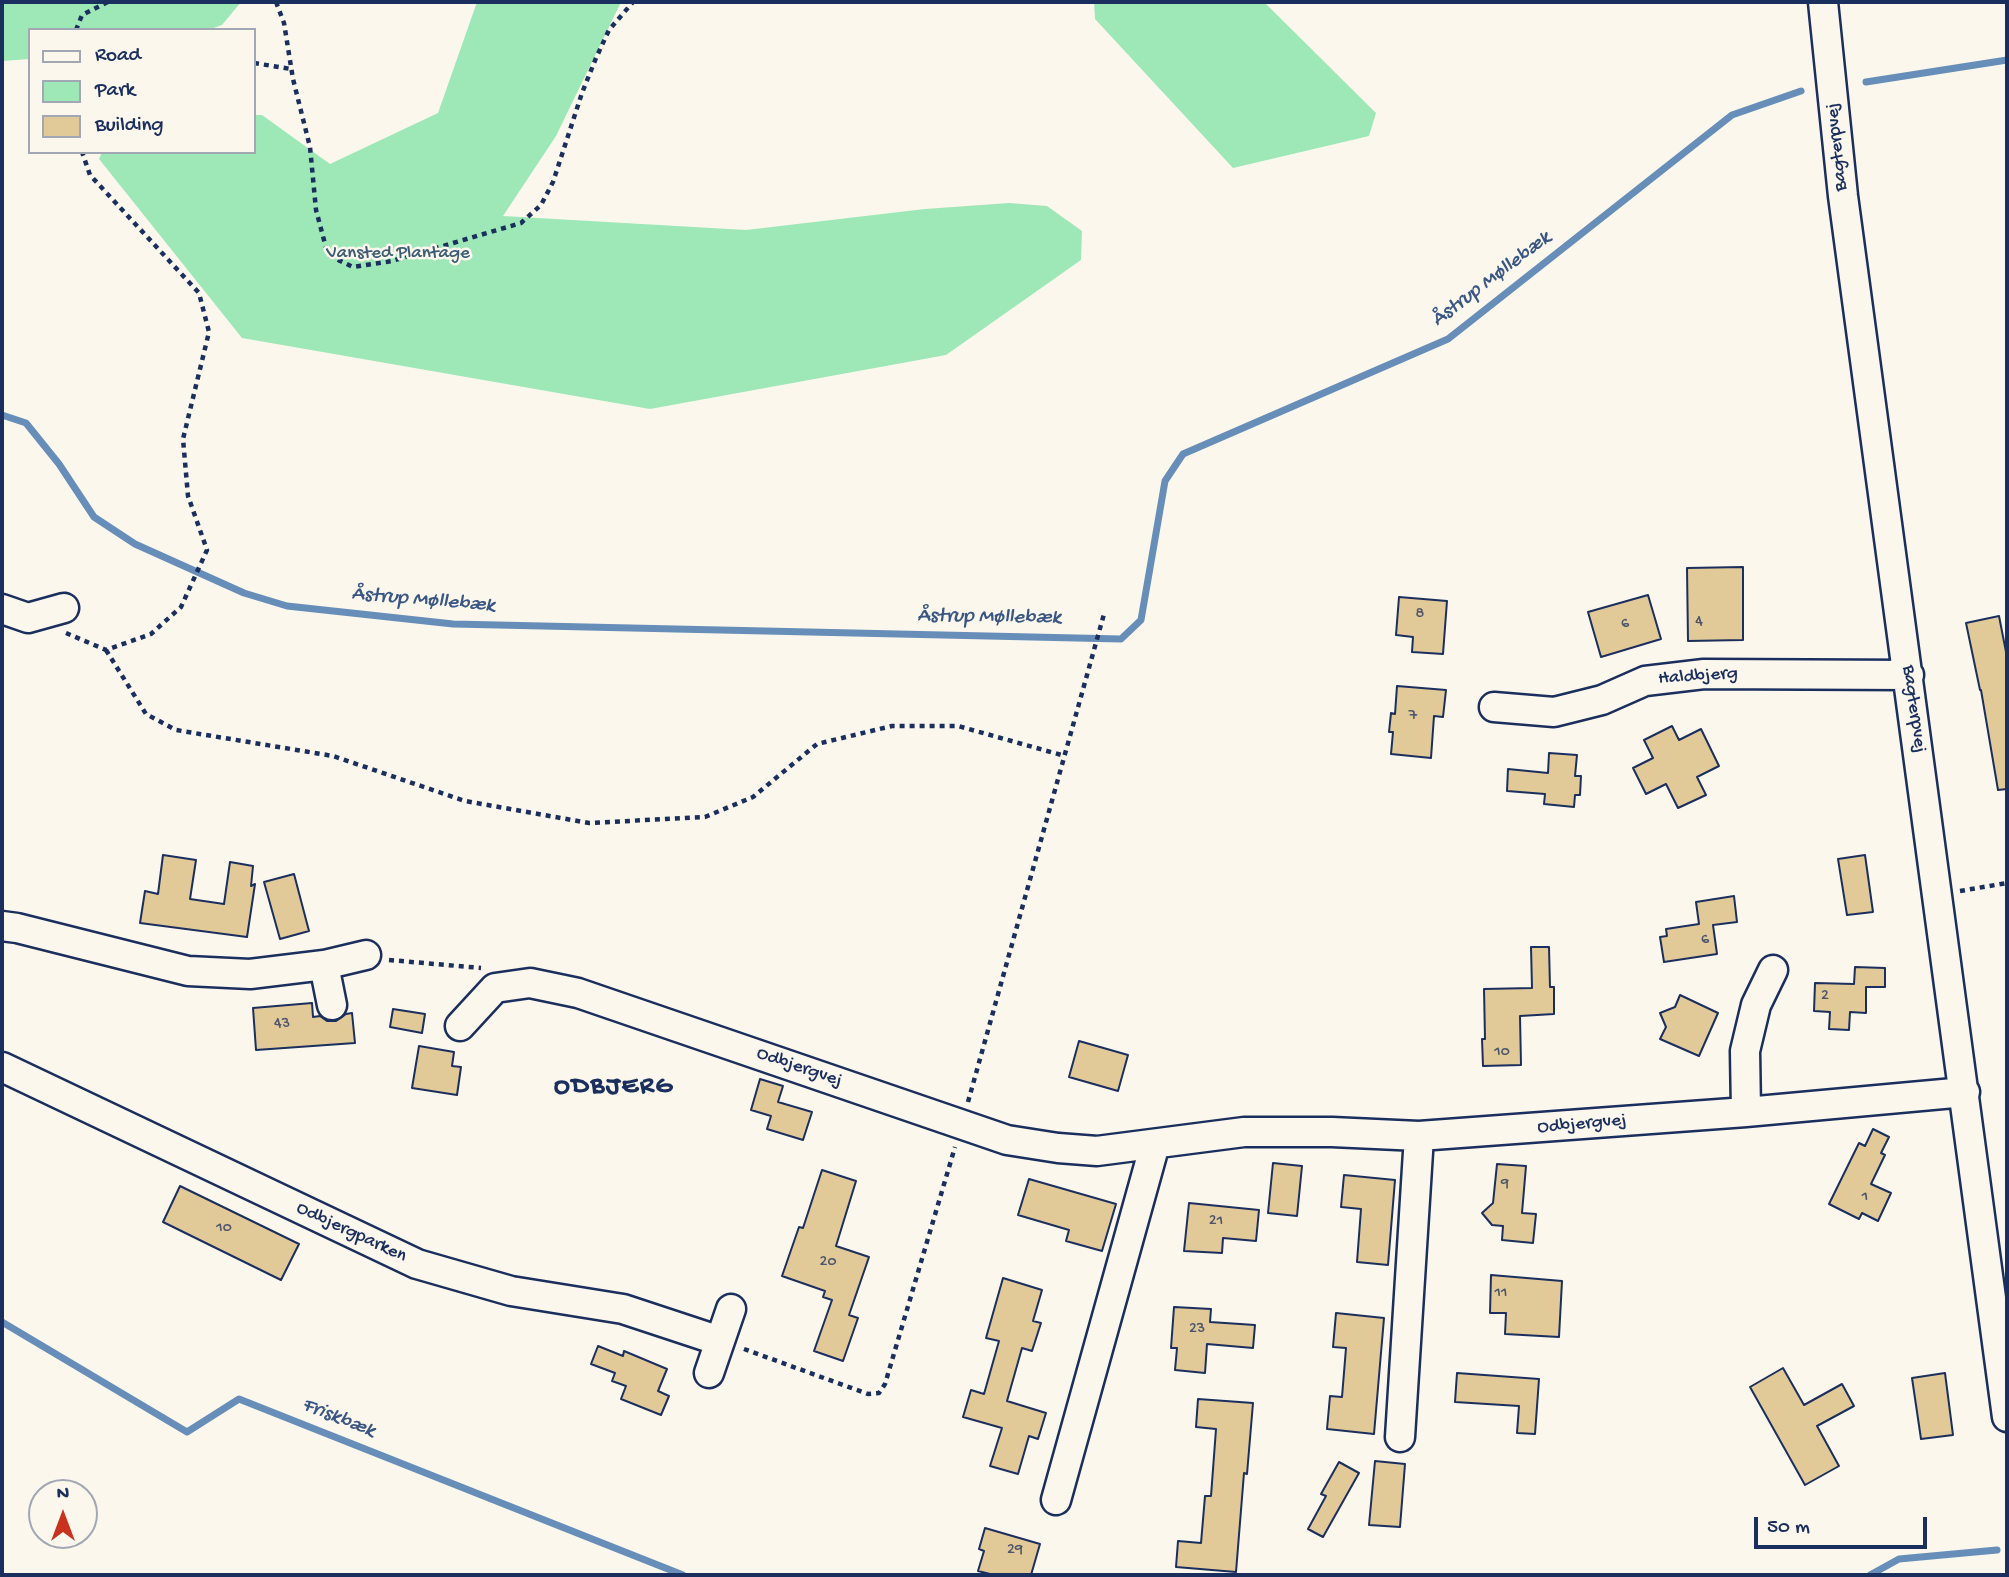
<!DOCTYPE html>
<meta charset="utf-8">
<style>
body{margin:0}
#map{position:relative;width:2009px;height:1577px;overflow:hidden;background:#fbf7ec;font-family:"Gochi Hand",sans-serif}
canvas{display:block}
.frame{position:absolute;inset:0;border:4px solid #1b2f5e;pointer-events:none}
.legend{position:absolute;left:28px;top:28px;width:228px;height:126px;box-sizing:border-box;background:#fbf7ec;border:2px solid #a1a7b3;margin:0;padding:9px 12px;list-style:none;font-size:21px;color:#1b2f5e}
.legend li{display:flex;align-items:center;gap:14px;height:35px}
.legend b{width:35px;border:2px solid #a1a7b3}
.north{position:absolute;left:28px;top:1479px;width:70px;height:70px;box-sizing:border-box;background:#fbf7ec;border:2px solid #a1a7b3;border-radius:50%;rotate:0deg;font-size:19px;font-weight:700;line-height:28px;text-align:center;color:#1b2f5e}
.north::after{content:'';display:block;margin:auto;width:24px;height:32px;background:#c8321e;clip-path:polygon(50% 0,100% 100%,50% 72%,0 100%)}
.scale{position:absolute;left:1754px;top:1517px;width:173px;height:32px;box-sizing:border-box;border:4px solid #1b2f5e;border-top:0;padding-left:9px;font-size:21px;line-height:24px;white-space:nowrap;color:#1b2f5e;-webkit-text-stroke:5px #fbf7ec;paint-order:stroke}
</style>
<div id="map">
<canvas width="2009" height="1577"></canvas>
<div class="frame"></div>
<ul class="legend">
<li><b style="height:9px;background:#fbf7ec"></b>Road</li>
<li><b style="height:19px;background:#9ee7b7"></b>Park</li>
<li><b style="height:19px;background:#e2c998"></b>Building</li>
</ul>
<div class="north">N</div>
<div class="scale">50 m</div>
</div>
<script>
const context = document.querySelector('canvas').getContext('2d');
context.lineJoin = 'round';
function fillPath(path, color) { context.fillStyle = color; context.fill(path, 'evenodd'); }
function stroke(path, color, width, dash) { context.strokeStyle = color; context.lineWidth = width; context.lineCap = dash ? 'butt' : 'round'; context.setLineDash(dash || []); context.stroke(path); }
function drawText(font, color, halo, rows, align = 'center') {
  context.font = font + ' "Gochi Hand",sans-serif'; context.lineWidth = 5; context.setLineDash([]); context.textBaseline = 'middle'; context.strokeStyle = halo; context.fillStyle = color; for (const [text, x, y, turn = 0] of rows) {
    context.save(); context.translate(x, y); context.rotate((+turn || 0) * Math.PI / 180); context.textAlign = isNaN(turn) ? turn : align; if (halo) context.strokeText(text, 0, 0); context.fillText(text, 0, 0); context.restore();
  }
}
fillPath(new Path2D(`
 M2,2H241L222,25L208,30H30V59L2,61Z
 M477,2H621L556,136L503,216L746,230L925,209L1009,203L1047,206L1082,231L1081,260L946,355L650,409L242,338L99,159L102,152H254V115H262L330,164L438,113Z
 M1094,2H1264L1376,113L1369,136L1233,168L1095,19Z`), '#9ee7b7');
stroke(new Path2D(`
 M1866,82L2007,60
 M2,415L26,423L59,464L94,517L135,544L244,593L287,606L453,624L1121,639L1141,620L1165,481L1183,454L1448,339L1732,115L1801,91
 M2,1322L187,1432L239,1399L683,1575
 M1870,1575L1899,1559L1997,1550`), '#668eb9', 7);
const building = new Path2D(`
 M1743,567V640L1688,641L1687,568Z
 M1648,595L1661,639L1601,657L1588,612Z
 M1399,597L1447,601L1443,654L1412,652L1413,637L1396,635Z
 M1999,616L2007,657V789L1998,790L1981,690H1980L1966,623Z
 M1397,686L1446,690L1443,717L1434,716L1431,758L1391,754L1393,732H1389L1391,713L1395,714Z
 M1672,726L1679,740L1701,729L1719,766L1697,777L1706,795L1678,808L1666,784L1646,794L1633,768L1653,758L1644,740Z
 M1549,753L1577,755L1575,776H1581L1580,795H1575L1574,807L1544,804L1545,794L1507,791L1508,769L1548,773Z
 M163,855L196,860L190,899L224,904L230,862L253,866L251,886L255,884L247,937L140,923L145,891L158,894Z
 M1865,855L1873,912L1847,915L1838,859Z
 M294,874L309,931L280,939L264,882Z
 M1734,896L1737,922L1713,925L1717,954L1664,962L1660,937L1667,936L1666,929L1699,924L1696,902Z
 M1531,947H1549L1550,987H1554V1014L1520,1016L1521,1065L1483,1066L1482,1039H1485L1484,989L1532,988Z
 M1855,967L1885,968V987H1866V1013L1850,1012L1849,1030L1829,1029L1830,1012L1814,1011L1815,983L1854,984Z
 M1680,995L1718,1013L1699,1056L1660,1039L1666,1027L1660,1013L1675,1007Z
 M312,1003L313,1017L320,1016L327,1021H336L346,1014L352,1013L355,1043L256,1050L253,1008Z
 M393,1009L425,1014L422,1033L390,1027Z
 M1079,1041L1128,1055L1118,1091L1069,1077Z
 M419,1046L454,1052L452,1066L461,1067L457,1095L412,1088Z
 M760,1079L783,1086L778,1102L812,1112L803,1140L767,1129L771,1116L751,1110Z
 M1873,1129L1889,1137L1881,1153L1885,1155L1871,1184L1891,1193L1878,1221L1862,1213L1859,1219L1829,1204L1859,1143L1865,1146Z
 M1273,1163L1302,1166L1297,1216L1268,1213Z
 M1497,1164L1526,1166L1522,1213L1536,1214L1533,1243L1502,1240L1503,1226L1492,1225L1482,1213L1493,1203Z
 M822,1170L856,1181L836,1246L869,1257L849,1315L858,1318L843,1361L814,1351L832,1300L823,1297L825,1291L782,1276L799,1227L803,1228Z
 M1344,1175L1395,1180L1388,1265L1357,1262L1361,1209L1341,1207Z
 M1029,1179L1116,1204L1102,1251L1066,1241L1069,1230L1018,1215Z
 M180,1186L299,1244L281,1280L163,1222Z
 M1189,1203L1259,1210L1256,1241L1223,1238L1222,1253L1184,1251Z
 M1491,1275L1562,1281L1559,1337L1505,1334L1506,1313H1490Z
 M1003,1278L1042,1290L1033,1321L1041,1323L1032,1351L1022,1348L1007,1401L1046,1413L1038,1439L1029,1436L1018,1474L990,1466L1002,1428L963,1417L971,1390L984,1394L999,1341L986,1338Z
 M1174,1307L1211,1309L1210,1322L1255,1325L1253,1348L1207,1344L1205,1373L1175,1370L1177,1348H1171Z
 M1336,1313L1384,1318L1374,1434L1327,1429L1330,1396L1342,1397L1346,1348L1333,1347Z
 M598,1346L623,1356L624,1351L667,1369L658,1391L669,1396L661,1415L621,1399L626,1386L612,1381L615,1373L591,1364Z
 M1783,1368L1804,1405L1842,1384L1854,1406L1817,1426L1839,1466L1805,1485L1750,1387Z
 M1457,1373L1539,1379L1535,1434L1517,1433L1519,1406L1455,1402Z
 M1945,1373L1953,1435L1921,1439L1912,1378Z
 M1198,1399L1253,1403L1247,1474L1244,1473L1236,1572L1176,1567L1178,1541L1201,1543L1205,1496H1211L1216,1429L1196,1427Z
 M1375,1461L1405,1464L1400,1527L1369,1525Z
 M1339,1462L1359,1473L1323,1537L1308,1529L1326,1496L1321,1494Z
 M985,1528L1040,1544L1031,1575H994L978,1571L984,1551L979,1549Z`);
fillPath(building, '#e2c998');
stroke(building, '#1b2f5e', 2);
const street = new Path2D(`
 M1823,2L1843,196L2007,1417
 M2,609L28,618L64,608
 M1494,707L1554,712L1602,700L1645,681L1704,674L1909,675
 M2,926L17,928L188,971L250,974L324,965L366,955
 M324,965L332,1005
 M460,1026L495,988L530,983L578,993L1007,1140L1058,1148L1097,1151L1244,1132H1332L1419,1136L1746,1112L1965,1092
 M2,1067L417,1264L511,1291L623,1309L720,1341
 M1746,1112L1745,1051L1756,1005L1773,970
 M709,1373L731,1309
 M1400,1437L1419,1136
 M1056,1500L1155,1144`);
stroke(street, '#1b2f5e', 33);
stroke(new Path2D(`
 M276,2L284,23L293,79L310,147L316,210L328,255L353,267L392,261L521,223L541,205L553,182L582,93L596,58L609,30L633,2
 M76,30L82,15L108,2
 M254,63L291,69
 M66,633L106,650L151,634L181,607L207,550L188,496L183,439L209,332L199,293L90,175L82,152
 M106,650L146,714L176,730L333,756L465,801L589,823L705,817L753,797L817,744L892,726H958L1065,756
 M1960,891L2007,883
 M389,960L481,968
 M968,1102L1104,614
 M744,1349L868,1394L879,1393L885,1384L955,1147`), '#1b2f5e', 4.5, [5, 5]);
stroke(street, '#fbf7ec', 28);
drawText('16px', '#4d566c', null, [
 ["8",1420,615],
 ["4",1699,623],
 ["6",1625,625],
 ["7",1413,717],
 ["6",1705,941],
 ["2",1825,997],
 ["43",282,1025],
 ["10",1502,1053],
 ["9",1505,1185],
 ["1",1865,1198],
 ["21",1216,1222],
 ["10",224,1229],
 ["20",828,1263],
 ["11",1501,1294],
 ["23",1197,1330],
 ["29",1015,1551]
]);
drawText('19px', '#1b2f5e', '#fbf7ec', [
 ["Bagterpvej",1838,147,-96],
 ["Haldbjerg",1698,677,-4],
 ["Bagterpvej",1913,709,82],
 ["Odbjergvej",799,1068,19],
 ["Odbjergvej",1582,1125,-5],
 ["Odbjergparken",351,1233,25]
]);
drawText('19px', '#3c5d74', '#fbf7ec', [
 ["Vansted Plantage",398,254]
]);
drawText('italic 21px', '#3a5784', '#fbf7ec', [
 ["Åstrup Møllebæk",1492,280,-37],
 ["Åstrup Møllebæk",423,601,5],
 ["Åstrup Møllebæk",989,618,1],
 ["Friskbæk",338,1419,22]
]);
context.letterSpacing = '2px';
drawText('bold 26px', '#1b2f5e', '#fbf7ec', [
 ["ODBJERG",614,1088]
]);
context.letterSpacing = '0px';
</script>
